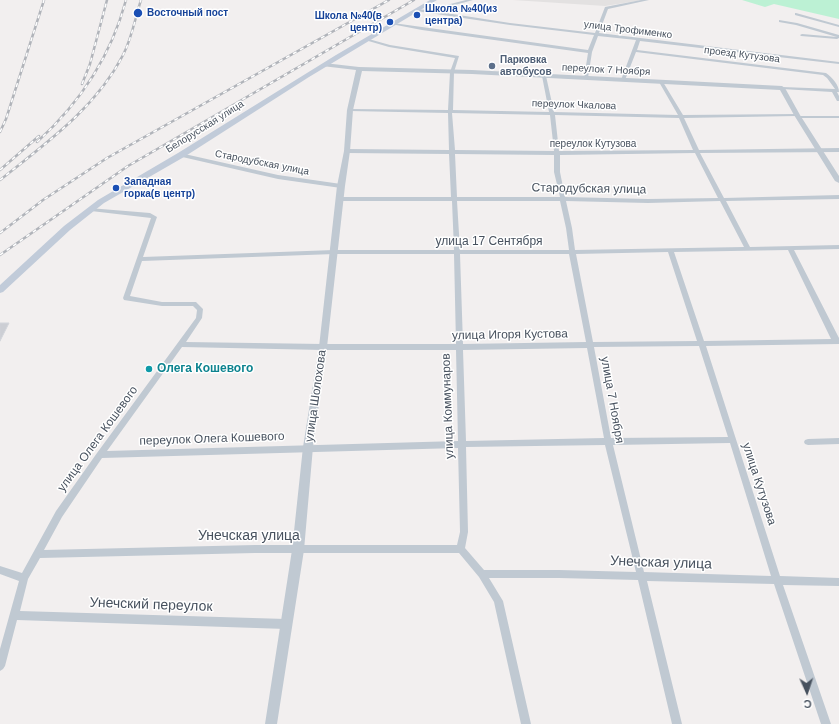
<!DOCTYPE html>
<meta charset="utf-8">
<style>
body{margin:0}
#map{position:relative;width:839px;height:724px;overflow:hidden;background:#f2efef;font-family:Helvetica,sans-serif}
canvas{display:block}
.north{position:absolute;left:787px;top:672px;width:40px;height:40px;-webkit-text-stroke:3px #fff;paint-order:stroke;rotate:177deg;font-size:11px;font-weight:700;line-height:16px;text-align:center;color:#47515e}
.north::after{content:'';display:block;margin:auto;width:14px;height:18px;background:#47515e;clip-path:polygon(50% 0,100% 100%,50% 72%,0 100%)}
</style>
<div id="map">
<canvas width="839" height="724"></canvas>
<div class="north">С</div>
</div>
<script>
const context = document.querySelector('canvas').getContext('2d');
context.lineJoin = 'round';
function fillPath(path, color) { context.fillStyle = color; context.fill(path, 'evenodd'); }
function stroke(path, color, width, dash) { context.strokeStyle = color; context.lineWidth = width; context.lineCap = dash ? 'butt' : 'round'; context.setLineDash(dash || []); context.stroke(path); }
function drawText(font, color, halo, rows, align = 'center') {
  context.font = font + ' Helvetica,sans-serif'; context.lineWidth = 3; context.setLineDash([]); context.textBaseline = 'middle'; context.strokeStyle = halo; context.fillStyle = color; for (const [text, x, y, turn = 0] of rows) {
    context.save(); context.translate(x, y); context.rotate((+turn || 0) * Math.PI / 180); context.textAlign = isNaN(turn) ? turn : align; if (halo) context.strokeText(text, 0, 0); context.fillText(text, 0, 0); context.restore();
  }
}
fillPath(new Path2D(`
 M513,0H643L605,6Z`), '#e3e1e1');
fillPath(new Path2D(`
 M742,0H839V19L774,4L765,7Z`), '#bcf1d4');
const building = new Path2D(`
 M0,323H9L0,341Z`);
fillPath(building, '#ccced4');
stroke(building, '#d3d5db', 1);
fillPath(new Path2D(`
 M466,0H473L433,11L510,23L595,33L605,7L641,0H649L608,9L599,33L839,62V64L640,41L637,50L826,73C832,77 839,85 839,92H837L839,96V101H837L832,92L782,89L780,88L782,87L835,89L827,78L823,75L636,52L625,80L621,81V80L636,40L598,36L592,52L588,78L586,79L584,78L588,53L422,30L391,24L393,23L588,50L594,35L510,25L416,11L414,10L416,9L427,10Z
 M796,13L839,25V27L795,15V13Z
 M779,20L797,23L839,35V38L837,39L801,36L800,35L802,34L837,37L796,25L779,22Z
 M365,38L390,45L459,56L454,72L453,110L549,112L542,76L544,75L546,76L554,112L678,115L659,82L661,81L663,82L683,115L797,114H799V116H839V118H796V116L684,118L699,150L839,148V152L700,153L724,198L839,195V199L726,201L750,247L839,245V249L794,250L839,338V344L706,346L780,576L839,578V586L783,585L831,724H821L774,584L647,581L682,724H672L638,580L559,578H489L503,601L531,724H521L494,602L479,577L459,553H255L40,558L28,579L20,611L286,619L289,621L291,624L289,627L286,629L17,620L5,666L3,669L0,671V649L19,581L0,574V566L22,573L56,511L97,453L196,318L197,310L193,306H162L124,300L123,298L151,218L91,211L88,209L89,208L150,213L157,217L143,257L334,250H454L452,201H340L337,199L340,197H451L449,154L347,153L344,151L347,149L449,150L448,113L350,111L348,110L350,109L448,110L450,72L455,58L389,47L365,40ZM452,113L550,115L554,151L455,150ZM555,115L679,118L693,150L559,151ZM695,153L718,198L648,199L565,197L560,172V155ZM455,154L554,155V172L560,197H457ZM457,201H560L566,228L569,250H460ZM566,201L648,203L720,201L744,247L575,250L572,228ZM788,250L831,339L704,341L674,252ZM668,252L697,341L593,342L576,254ZM334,254H454L456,344H323L186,342L202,318L203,309L196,302H162L130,296L142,261ZM460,254H569L586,342L463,344ZM699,346L728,437L611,438L594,347ZM182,347L323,350H456L458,441L107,451ZM587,348L604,438L466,441L463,350ZM730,443L771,576L644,572L613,445ZM605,445L636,572L559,570H484L465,548L468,532L466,447ZM458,448L460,532L457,545H255L44,550L62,517L102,458Z
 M180,153L278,175L341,184L344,186L341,188L278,179L178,156L177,155Z
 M839,438V444L808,445L805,444L804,442L805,440L808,439Z`), '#c0c9d2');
fillPath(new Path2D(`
 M324,63L359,67L472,70L782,86L785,88L800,115L839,176V183L835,181L794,115L780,90L472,74L362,71L353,110L350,151L345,186L327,347L313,447L304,550L277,724H265L292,550L303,447L319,347L337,186L344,151L347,110L356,70L322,66L321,65Z`), '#c0c9d2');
fillPath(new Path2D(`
 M430,0H437L309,77L184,157L104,203L70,230L3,292L0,293V285L64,226L98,200L178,153L336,55Z`), '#c1cbd9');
const rail = new Path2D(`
 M82,84L90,64L107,0
 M0,132L6,119L44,0
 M37,142C80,103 111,56 126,0
 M0,170L39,136
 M0,180C45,144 96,108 123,55C132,38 135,18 141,0
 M0,233L43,200L107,158L389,0
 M0,255L128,166L414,0`);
stroke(rail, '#b1b4ba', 2.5);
stroke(rail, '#fff', 1.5, [4]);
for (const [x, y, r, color] of [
 [138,13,5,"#1a4fb4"],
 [417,15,4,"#1a4fb4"],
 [390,22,4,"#1a4fb4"],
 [492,66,4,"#5c6f8a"],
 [116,188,4,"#1a4fb4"],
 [149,369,4,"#0f9aa8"]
]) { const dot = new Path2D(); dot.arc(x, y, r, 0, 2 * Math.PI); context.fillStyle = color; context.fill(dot); stroke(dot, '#fff', 1.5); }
drawText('bold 10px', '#164399', '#fff', [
 ["Школа №40(из",425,9],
 ["центра)",425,21],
 ["Восточный пост",147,13],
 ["Школа №40(в",382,16,"right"],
 ["центр)",382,28,"right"],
 ["Западная",124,182],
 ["горка(в центр)",124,194]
], 'left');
drawText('10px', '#47515e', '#fff', [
 ["улица Трофименко",628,30,7],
 ["проезд Кутузова",742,55,7],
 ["переулок 7 Ноября",606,70,3],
 ["переулок Чкалова",574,105,2],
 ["Белорусская улица",205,127,-32],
 ["переулок Кутузова",593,144],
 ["Стародубская улица",262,163,11]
]);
drawText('bold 10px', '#4e5e75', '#fff', [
 ["Парковка",500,60],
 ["автобусов",500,72]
], 'left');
drawText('12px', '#47515e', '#fff', [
 ["Стародубская улица",589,189,1],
 ["улица 17 Сентября",489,242],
 ["улица Игоря Кустова",510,335,-1],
 ["улица Шолохова",316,396,-82],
 ["улица 7 Ноября",612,400,80],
 ["улица Коммунаров",448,406,-92],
 ["улица Олега Кошевого",98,439,-54],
 ["переулок Олега Кошевого",212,439,-2],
 ["улица Кутузова",759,484,72]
]);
drawText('bold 12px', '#0d838f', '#fff', [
 ["Олега Кошевого",157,369]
], 'left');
drawText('14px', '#47515e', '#fff', [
 ["Унечская улица",249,536],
 ["Унечская улица",661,563,2],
 ["Унечский переулок",151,605,2]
]);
</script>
